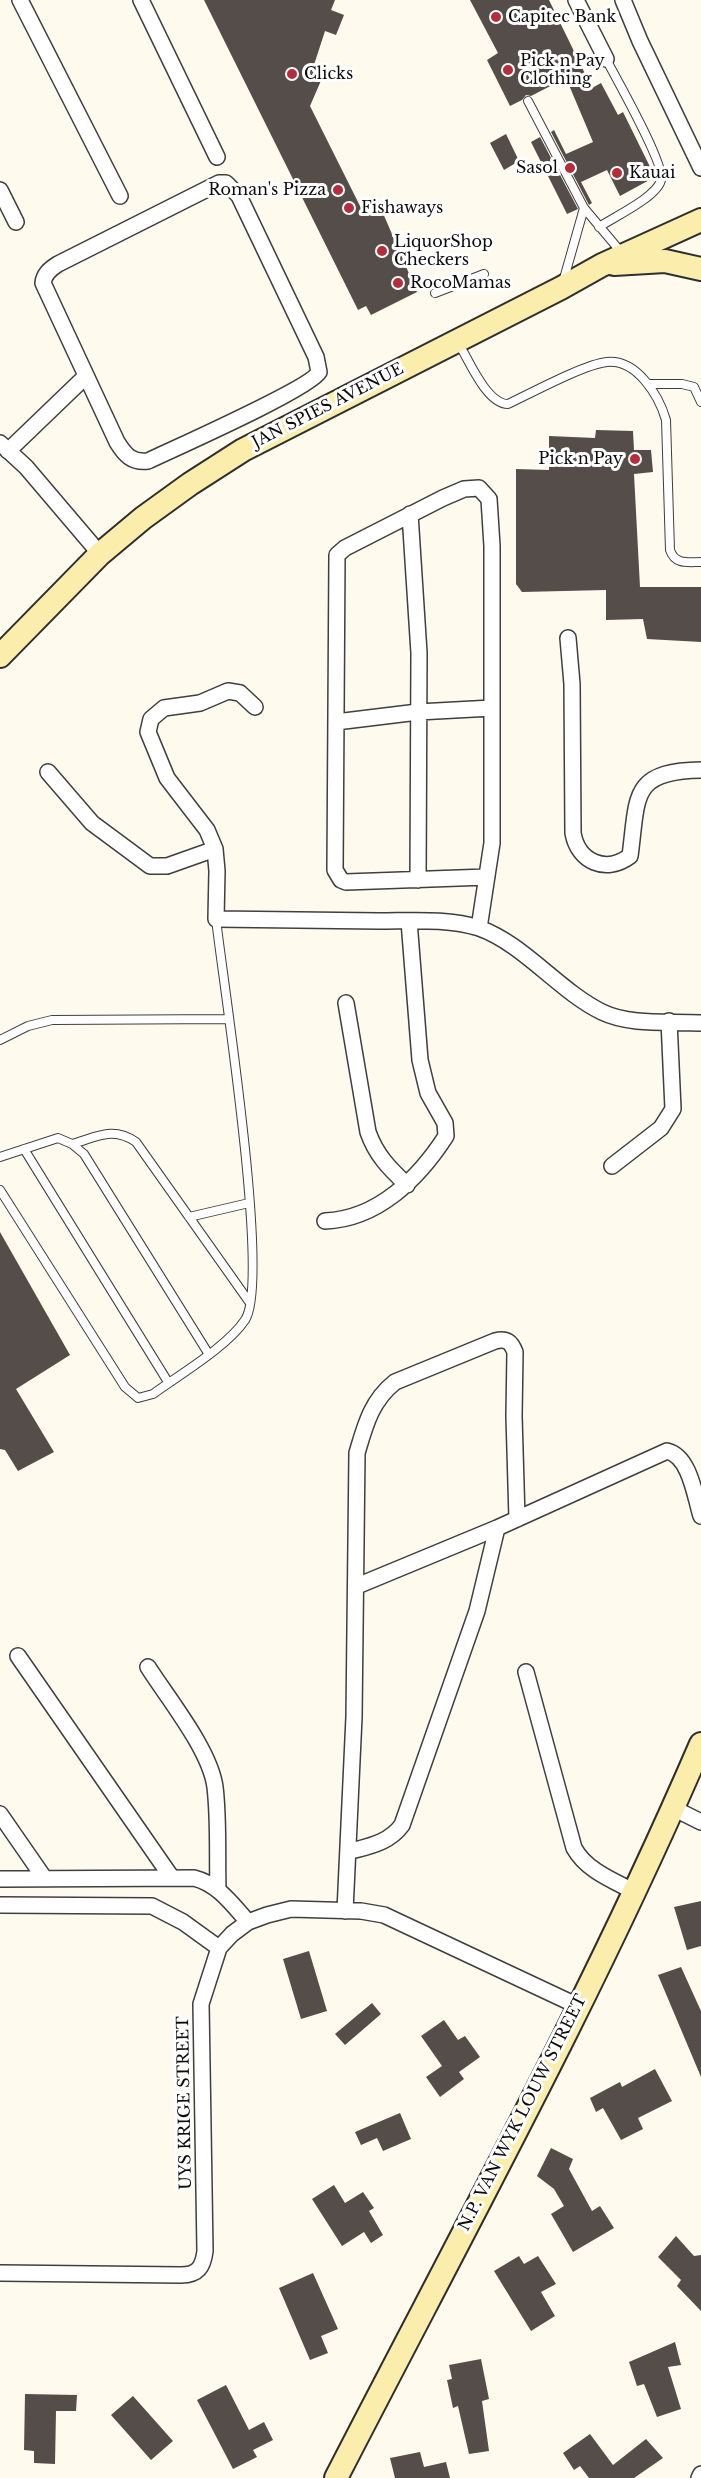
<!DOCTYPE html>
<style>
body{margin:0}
canvas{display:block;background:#fefaed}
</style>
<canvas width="701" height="2478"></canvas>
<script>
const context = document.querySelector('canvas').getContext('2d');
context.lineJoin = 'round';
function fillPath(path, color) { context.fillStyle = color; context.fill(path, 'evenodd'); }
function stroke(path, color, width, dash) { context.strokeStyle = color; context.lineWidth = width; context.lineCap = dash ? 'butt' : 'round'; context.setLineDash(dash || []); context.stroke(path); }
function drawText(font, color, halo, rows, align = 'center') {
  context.font = font + ' "Libre Baskerville",serif'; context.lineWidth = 6; context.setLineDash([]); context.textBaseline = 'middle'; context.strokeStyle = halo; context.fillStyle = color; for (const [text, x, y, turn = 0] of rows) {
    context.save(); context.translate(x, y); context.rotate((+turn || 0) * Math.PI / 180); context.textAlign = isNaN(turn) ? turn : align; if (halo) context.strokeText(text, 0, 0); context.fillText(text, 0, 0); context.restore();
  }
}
fillPath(new Path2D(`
 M204,0H335L331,10L344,15L336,35L325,31L312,71L323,76L310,106L363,212L379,204L417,292L371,315L366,306L358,310Z
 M470,0H549L592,88L601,83L618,115L623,112L655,177L620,196L607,170L581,182L592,203L589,205L551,132L554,130L566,154L593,142L566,78L531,96L526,95L522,100L510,106L487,60L498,53Z
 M506,134L519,161L504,170L490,143Z
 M540,137L578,209L567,214L531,142Z
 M596,430L633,431L634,450H651L653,472L634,474L640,587H701V642L647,639L643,619L606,620V590L522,592L516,584V469L549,470V436L595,438Z
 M0,1232L70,1355L16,1389L54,1452L18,1471L5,1450L0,1449Z
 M701,1901V1946L687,1950L674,1907Z
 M309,1951L327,2011L301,2019L283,1959Z
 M681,1967L701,2011V2077L658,1975Z
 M372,2003L381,2014L345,2045L335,2034Z
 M444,2020L458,2040L465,2036L480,2057L459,2072L464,2079L440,2097L426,2077L442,2066L421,2036Z
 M655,2069L672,2101L638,2118L643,2129L621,2140L603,2108L596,2112L590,2098L620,2082L622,2087Z
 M400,2113L411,2139L383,2151L377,2138L361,2145L355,2132Z
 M551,2148L573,2159L569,2169L592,2211L600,2206L614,2228L573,2252L551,2214L564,2206L554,2189L537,2176Z
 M334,2185L345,2203L363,2192L374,2208L369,2211L383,2235L371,2243L364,2232L342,2246L312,2199Z
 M676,2236L694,2256L701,2255V2311L677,2286L681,2280L658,2257Z
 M519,2256L524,2264L538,2256L556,2284L541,2292L555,2316L531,2331L494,2271Z
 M313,2273L338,2329L321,2336L328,2353L310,2360L279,2288Z
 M675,2342L681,2365L668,2367L681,2409L657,2417L644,2384L637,2386L629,2362Z
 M481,2359L489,2399L482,2401L489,2451L469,2454L458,2406L453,2408L447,2380L452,2379L449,2365Z
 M226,2385L249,2430L264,2422L273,2440L253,2450L257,2457L233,2469L197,2400Z
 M25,2394L77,2395L76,2411H56L55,2464L34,2463V2451L24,2450Z
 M133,2396L173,2441L151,2460L111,2415Z
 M590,2434L613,2465L646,2439L663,2458L634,2478H589L580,2466L574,2470L563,2453Z
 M420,2452L424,2467L446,2462L450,2478H395L390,2458Z`), '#554d49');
const lane = new Path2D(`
 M528,101L584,208L621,252
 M599,227C614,217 657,197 661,180C666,166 616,78 606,59
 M563,282L584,208
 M435,293L484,274
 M459,344C469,361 487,404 508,404C531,393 585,364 607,362C637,359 659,396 666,420L670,550C675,565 688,562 701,562
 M648,384H682L694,387L701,402
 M0,1040L28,1026L52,1020L228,1019
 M72,1144C97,1137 113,1126 136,1142L250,1303
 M24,1149L168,1382
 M0,1157L58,1138L72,1144L84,1154L208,1353
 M0,1190L125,1387L138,1398L153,1394C179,1375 228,1346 245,1320C271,1282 223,982 216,919
 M189,1217L249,1203`);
const street = new Path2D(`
 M20,0L120,196
 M141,0L217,157
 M576,0L606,59
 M623,0L640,41L701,168
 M219,183H226L239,196L316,357L319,372C311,388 173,449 148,461C132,463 125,455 117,442L43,283C44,274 50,269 58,264Z
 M0,190L16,222
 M0,443L26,467L100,554
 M8,451L86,376
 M410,514L419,653L418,880
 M568,638L572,684L573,833C578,862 606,874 630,856C638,797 630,771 701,770
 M255,707L240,693L228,691L200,703L164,708L151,719L148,732L167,778L207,830L215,849L217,871L216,919C270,920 325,920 379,921C411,921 449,918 479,928C524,944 559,991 602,1012C631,1026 670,1021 701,1023
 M336,722L418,712L492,708
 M48,772L92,823L150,866H167L215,849
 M479,928L492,843V546L489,499L479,488L464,489L443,498L345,548L337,555L335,870L341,880L346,882L487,877
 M346,1003L368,1132C376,1155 389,1168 407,1185
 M612,1166L661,1128L673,1109L669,1021
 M325,1221C378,1219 419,1178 446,1136L445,1123L428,1093L420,1060L409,921
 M357,1586L497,1528L667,1451C690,1456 695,1497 701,1516
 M18,1656L172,1878
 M148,1667C169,1700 210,1750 215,1787C219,1820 217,1856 218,1889
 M526,1672L574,1848C586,1870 612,1880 633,1891
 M673,1808L701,1822
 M0,1814L45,1879
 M348,1852C369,1846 389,1843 402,1825L477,1611L497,1528
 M0,1879L194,1878C218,1884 232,1904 248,1922
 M0,1905L152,1906L183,1922L219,1948
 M345,1911L354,1717L357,1453C365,1426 371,1401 395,1382L495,1341C507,1338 511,1342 515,1352L514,1416L517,1519
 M0,2273L181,2275C198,2275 203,2267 205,2251L201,2004L219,1948L232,1934L248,1922L267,1915L291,1909L361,1911L384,1915L578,2006
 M699,2478L701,2474`);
const secondary = new Path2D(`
 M614,264L665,261L701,269
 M0,656L100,554L143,518L190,484L243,450L561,288L602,265L701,220
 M336,2478C461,2235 593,1995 701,1744`);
stroke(lane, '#3f3f3f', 10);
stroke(street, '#3f3f3f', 18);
stroke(secondary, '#2e2e2e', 26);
stroke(lane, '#fff', 8);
stroke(street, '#fff', 15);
stroke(secondary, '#fbedab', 22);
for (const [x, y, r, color] of [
 [496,17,6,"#b52c3b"],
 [508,70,6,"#b52c3b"],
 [292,74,6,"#b52c3b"],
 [570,168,6,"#b52c3b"],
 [617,173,6,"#b52c3b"],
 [338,190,6,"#b52c3b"],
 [349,208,6,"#b52c3b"],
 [382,251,6,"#b52c3b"],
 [398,283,6,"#b52c3b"],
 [635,459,6,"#b52c3b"]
]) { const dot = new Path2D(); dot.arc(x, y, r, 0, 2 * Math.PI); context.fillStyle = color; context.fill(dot); stroke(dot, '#fff', 2); }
drawText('16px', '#0c0c0c', '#fff', [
 ["Capitec Bank",508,17],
 ["Pick n Pay",520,61],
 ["Clothing",520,79],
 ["Clicks",304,74],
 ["Sasol",558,168,"right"],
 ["Kauai",629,173],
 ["Roman's Pizza",326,190,"right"],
 ["Fishaways",361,208],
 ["LiquorShop",394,242],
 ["Checkers",394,260],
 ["RocoMamas",410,283],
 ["Pick n Pay",623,459,"right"]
], 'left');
drawText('16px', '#0c0c0c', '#fff', [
 ["JAN SPIES AVENUE",328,406,-27],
 ["UYS KRIGE STREET",185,2103,-91],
 ["N.P. VAN WYK LOUW STREET",523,2113,-63]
]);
</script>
